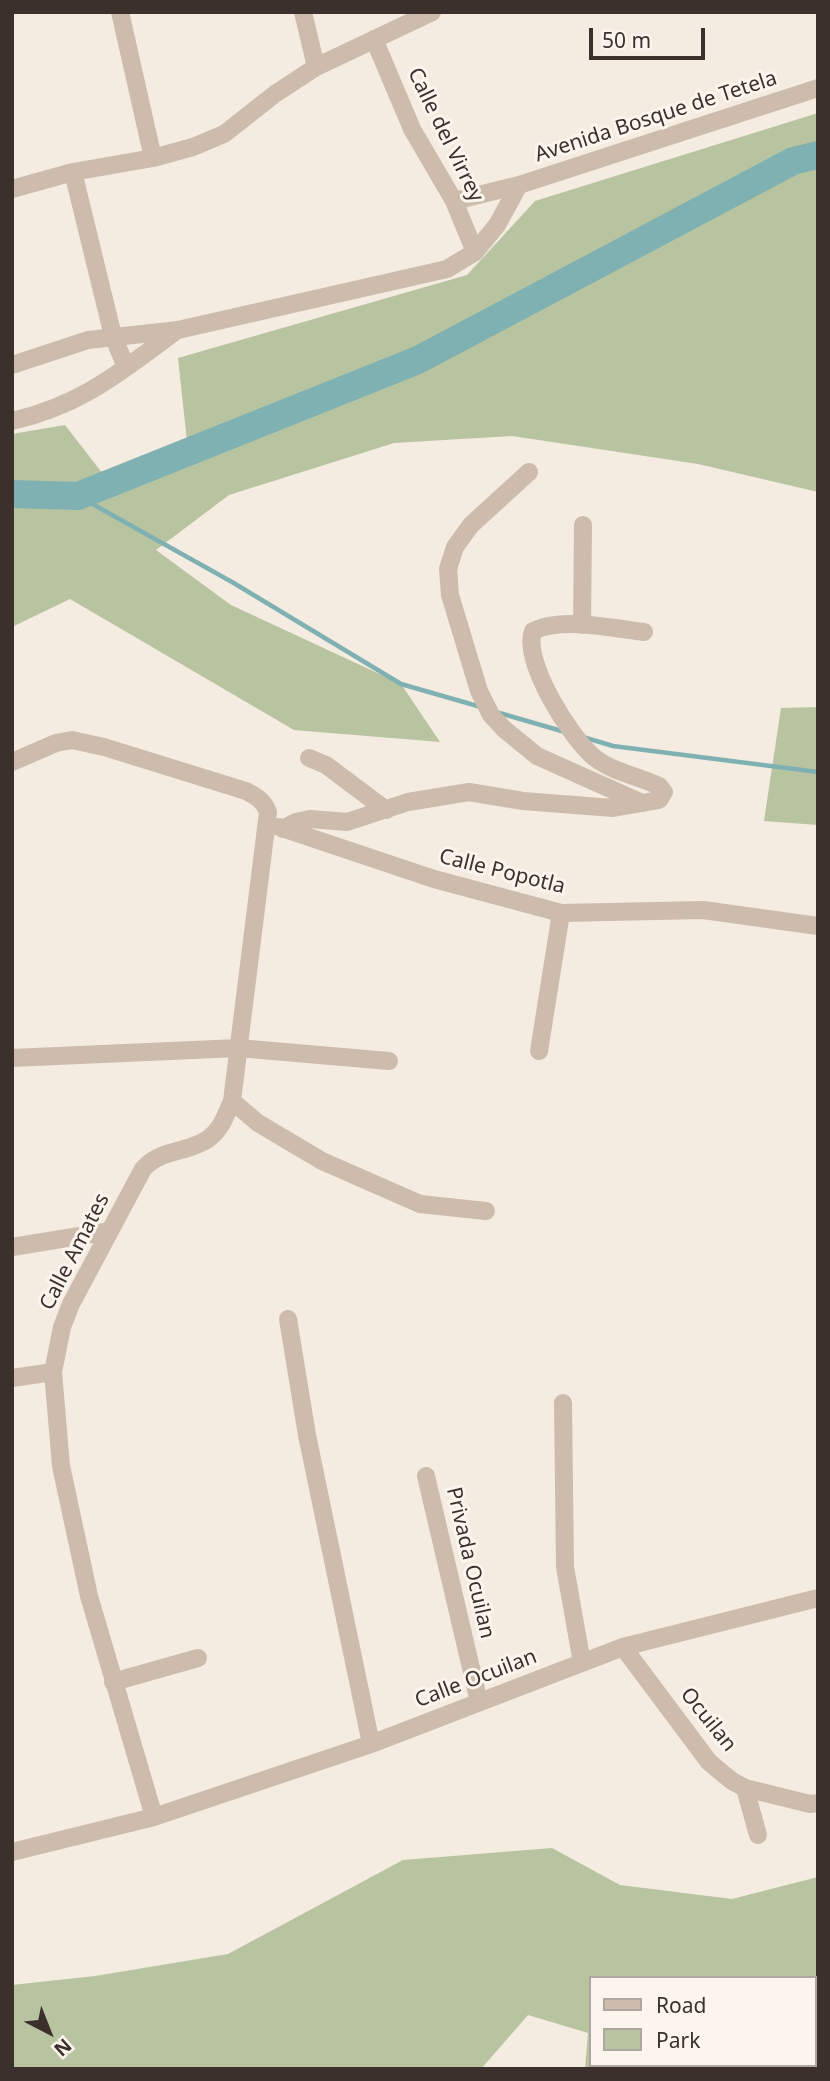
<!DOCTYPE html>
<style>
body{margin:0}
#map{position:relative;width:830px;height:2081px;overflow:hidden;background:#f4ebe1;font-family:"Noto Sans",sans-serif}
canvas{display:block}
.frame{position:absolute;inset:0;border:14px solid #3b302b;pointer-events:none}
.legend{position:absolute;left:589px;top:1976px;width:228px;height:91px;box-sizing:border-box;background:#fbf5ee;border:2px solid #aea6a0;margin:0;padding:9px 12px;list-style:none;font-size:21px;color:#3b302b}
.legend li{display:flex;align-items:center;gap:14px;height:35px}
.legend b{width:35px;border:2px solid #aea6a0}
.north{position:absolute;left:14px;top:1997px;width:70px;height:70px;-webkit-text-stroke:5px #fbf5ee;paint-order:stroke;rotate:138deg;font-size:19px;font-weight:700;line-height:28px;text-align:center;color:#3b302b}
.north::after{content:'';display:block;margin:auto;width:24px;height:32px;background:#3b302b;clip-path:polygon(50% 0,100% 100%,50% 72%,0 100%)}
.scale{position:absolute;left:589px;top:28px;width:116px;height:32px;box-sizing:border-box;border:4px solid #3b302b;border-top:0;padding-left:9px;font-size:21px;line-height:24px;white-space:nowrap;color:#3b302b;-webkit-text-stroke:5px #fbf5ee;paint-order:stroke}
</style>
<div id="map">
<canvas width="830" height="2081"></canvas>
<div class="frame"></div>
<ul class="legend">
<li><b style="height:9px;background:#cdbbac"></b>Road</li>
<li><b style="height:19px;background:#b8c4a0"></b>Park</li>
</ul>
<div class="north">N</div>
<div class="scale">50 m</div>
</div>
<script>
const context = document.querySelector('canvas').getContext('2d');
context.lineJoin = 'round';
function fillPath(path, color) { context.fillStyle = color; context.fill(path, 'evenodd'); }
function stroke(path, color, width, dash) { context.strokeStyle = color; context.lineWidth = width; context.lineCap = dash ? 'butt' : 'round'; context.setLineDash(dash || []); context.stroke(path); }
function drawText(font, color, halo, rows, align = 'center') {
  context.font = font + ' "Noto Sans",sans-serif'; context.lineWidth = 6; context.setLineDash([]); context.textBaseline = 'middle'; context.strokeStyle = halo; context.fillStyle = color; for (const [text, x, y, turn = 0] of rows) {
    context.save(); context.translate(x, y); context.rotate((+turn || 0) * Math.PI / 180); context.textAlign = isNaN(turn) ? turn : align; if (halo) context.strokeText(text, 0, 0); context.fillText(text, 0, 0); context.restore();
  }
}
fillPath(new Path2D(`
 M818,113V492L698,464L512,436L394,443L229,495L156,550L231,605L401,684L440,742L294,730L70,599L12,627V488L14,487L12,434L65,425L113,487L187,441L178,358L467,275L535,201Z
 M818,707V825L764,821L781,708Z
 M552,1848L620,1885L732,1899L818,1877V2069H585L588,2033L528,2015L481,2069H12V1985L95,1976L228,1954L403,1860ZM590,1978H814V2065H590Z`), '#b8c4a0');
stroke(new Path2D(`
 M78,496L232,582L401,684L481,707
 M496,712L565,732
 M583,737L613,746L818,772`), '#7fb0b2', 4.5);
stroke(new Path2D(`
 M12,494L78,496L418,360L793,161L818,155`), '#7fb0b2', 28);
stroke(new Path2D(`
 M120,12L153,158
 M303,12L316,67
 M374,39L412,129L454,201L475,252
 M73,172L113,336L126,367
 M12,189L73,172L153,158L193,147L224,134L275,94L316,67L432,12
 M454,201L519,185
 M12,365L88,340L178,330L447,269L475,252L497,225L519,185L818,88
 M12,421C82,405 120,372 176,331
 M529,472L471,525L455,547L448,569L450,595L479,691L491,715L504,729L537,756L642,803
 M582,625L583,525
 M309,758L326,765L386,810
 M12,762L56,743L72,740L104,747L246,791C256,796 264,801 268,812L232,1101C226,1115 221,1130 208,1139C186,1154 162,1148 143,1169L71,1304L62,1327L53,1372L61,1466L89,1596L154,1817
 M279,827L434,879L561,913L703,910L818,926
 M283,829L296,822L310,819L347,822L408,802L469,792L523,801L613,808L659,800L664,792L659,786C638,776 613,772 595,758C571,739 522,661 533,631C562,617 612,628 644,632
 M539,1051L561,913
 M12,1058L238,1048L389,1061
 M232,1101L258,1123L322,1161L420,1204L486,1211
 M12,1247L110,1231
 M288,1319L307,1435L371,1744
 M12,1378L53,1372
 M563,1403L565,1567L582,1663
 M426,1476L479,1702
 M623,1647L709,1762L732,1781L745,1788L810,1804L818,1803
 M113,1682L198,1658
 M745,1788L758,1835
 M12,1852L154,1817L371,1744L623,1647L818,1598`), '#cdbbac', 18);
drawText('21px', '#3b302b', '#fbf5ee', [
 ["Avenida Bosque de Tetela",656,117,-18],
 ["Calle del Virrey",445,135,64],
 ["Calle Popotla",502,872,14],
 ["Calle Amates",75,1252,-63],
 ["Privada Ocuilan",470,1563,77],
 ["Calle Ocuilan",476,1679,-21],
 ["Ocuilan",708,1720,51]
]);
</script>
